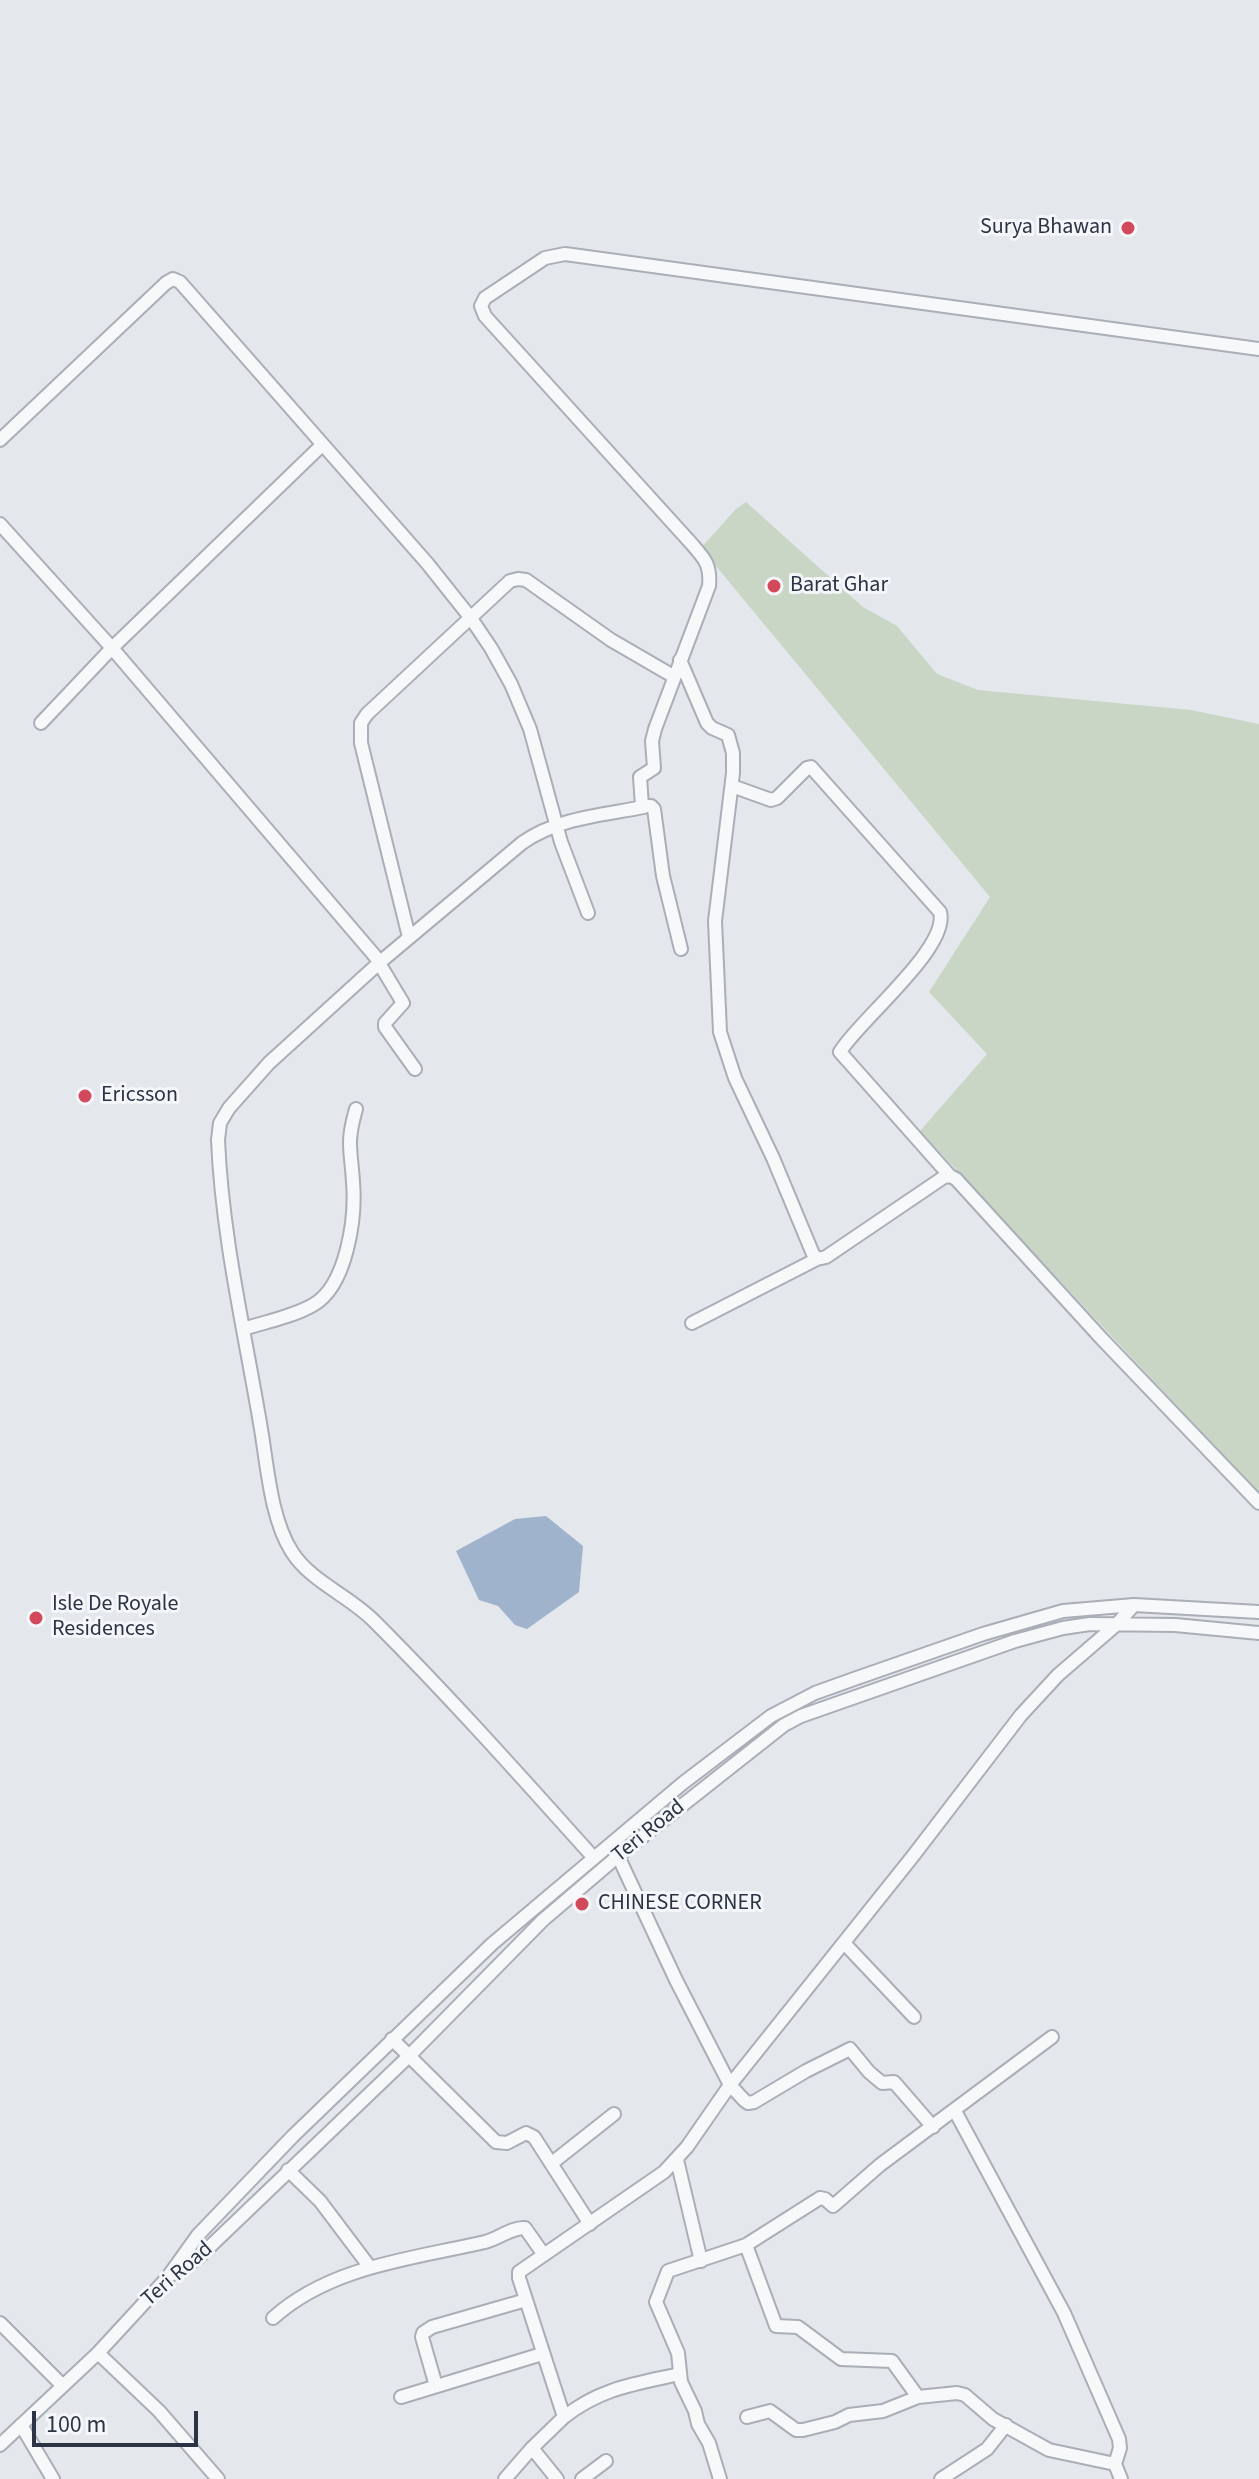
<!DOCTYPE html>
<style>
body{margin:0}
#map{position:relative;width:1259px;height:2479px;overflow:hidden;background:#e4e7ec;font-family:"Source Sans 3",sans-serif}
canvas{display:block}
.scale{position:absolute;left:32px;top:2411px;width:166px;height:36px;box-sizing:border-box;border:4px solid #2b3445;border-top:0;padding-left:10px;font-size:24px;line-height:28px;white-space:nowrap;color:#2b3445;-webkit-text-stroke:6px #f4f6f9;paint-order:stroke}
</style>
<div id="map">
<canvas width="1259" height="2479"></canvas>
<div class="scale">100 m</div>
</div>
<script>
const context = document.querySelector('canvas').getContext('2d');
context.lineJoin = 'round';
function fillPath(path, color) { context.fillStyle = color; context.fill(path, 'evenodd'); }
function stroke(path, color, width, dash) { context.strokeStyle = color; context.lineWidth = width; context.lineCap = dash ? 'butt' : 'round'; context.setLineDash(dash || []); context.stroke(path); }
function drawText(font, color, halo, rows, align = 'center') {
  context.font = font + ' "Source Sans 3",sans-serif'; context.lineWidth = 6; context.setLineDash([]); context.textBaseline = 'middle'; context.strokeStyle = halo; context.fillStyle = color; for (const [text, x, y, turn = 0] of rows) {
    context.save(); context.translate(x, y); context.rotate((+turn || 0) * Math.PI / 180); context.textAlign = isNaN(turn) ? turn : align; if (halo) context.strokeText(text, 0, 0); context.fillText(text, 0, 0); context.restore();
  }
}
fillPath(new Path2D(`
 M746,502L863,607L897,626L937,674L978,690L1191,710L1259,724V1494L920,1131L987,1054L929,992L990,897L701,548L735,510Z`), '#c9d6c5');
fillPath(new Path2D(`
 M546,1516L583,1546L579,1592L527,1629L515,1625L498,1606L479,1600L456,1551L515,1519Z`), '#9fb4cc');
const minor = new Path2D(`
 M0,440L166,283L173,279L180,282L427,563L470,617L491,648L511,684L530,729L561,842L588,913
 M0,524L112,648L380,962
 M680,660L707,723L712,728L728,735L733,753V773L715,921L720,1032L735,1078L773,1158L813,1254L817,1259L826,1257L944,1177L950,1176L956,1179L1102,1339L1259,1503
 M41,723L112,648L322,445
 M732,786L771,800L777,798L807,768L811,767L940,912C950,948 857,1022 840,1052L950,1176
 M409,937L361,743V723L367,714L510,581L518,579L526,580L611,640L673,676
 M681,949L663,876L654,809L651,806H642L640,777L654,768L652,741L655,729L709,586C711,564 704,558 690,542L485,316L481,306L485,298L545,258L565,254L1259,349
 M379,963L403,1003L385,1023V1027L415,1069
 M692,1323L817,1259
 M243,1329C265,1322 292,1317 313,1305C347,1286 356,1217 353,1182C351,1148 346,1144 356,1109
 M618,1856L676,1980L730,2085L744,2100L748,2103L754,2102L806,2071L850,2049L869,2072L882,2083L894,2082L933,2127
 M594,1858C522,1778 451,1698 375,1622C350,1596 311,1582 292,1552C270,1518 267,1462 260,1423C244,1329 222,1235 218,1140L220,1123L229,1108L269,1063L379,963L522,843C557,818 603,815 644,807
 M844,1943L914,2017
 M392,2039L496,2142L507,2143L526,2133L534,2137L590,2224
 M955,2111L1064,2313L1119,2439L1120,2448L1115,2464L1121,2479
 M677,2160L701,2261
 M552,2163L614,2114
 M288,2170L320,2201L369,2266
 M746,2245L776,2326L798,2327L841,2359L892,2361L918,2397
 M170,2274L198,2235L293,2136L492,1944L683,1783L771,1716L815,1693L854,1679L983,1634L1063,1611L1134,1605L1259,1612
 M273,2318C331,2266 412,2259 485,2242C498,2239 512,2227 525,2228L544,2255
 M0,2323L62,2385
 M98,2353L159,2411L218,2479
 M436,2386L422,2337L423,2333L432,2327L526,2300
 M401,2397L542,2354
 M564,2417C601,2388 635,2384 680,2374
 M747,2417L770,2411L796,2430H803L835,2422L849,2415L883,2411L918,2397L957,2393L965,2395L993,2419L1049,2450L1115,2464
 M21,2425L53,2479
 M0,2445L98,2353L169,2276L198,2258L409,2056L543,1920L618,1856L784,1725L801,1716L1015,1641L1063,1628L1090,1624L1175,1625L1259,1633
 M532,2448L557,2479
 M505,2479L532,2448L564,2417L519,2278V2272L664,2172L687,2147L730,2085L913,1856L1021,1715L1058,1675L1116,1625L1134,1605
 M582,2479L606,2461
 M720,2479L709,2443L698,2424L695,2411L681,2382L678,2353L656,2302L668,2271L746,2245L820,2198L825,2199L833,2206L880,2165L1052,2037
 M941,2479L987,2449L1006,2425`);
stroke(minor, '#a9aeb7', 16);
stroke(minor, '#f7f8fa', 12);
for (const [x, y, r, color] of [
 [1128,228,8,"#d1495b"],
 [774,586,8,"#d1495b"],
 [85,1096,8,"#d1495b"],
 [36,1618,8,"#d1495b"],
 [582,1904,8,"#d1495b"]
]) { const dot = new Path2D(); dot.arc(x, y, r, 0, 2 * Math.PI); context.fillStyle = color; context.fill(dot); stroke(dot, '#f4f6f9', 3); }
drawText('22px', '#2b3445', '#f4f6f9', [
 ["Surya Bhawan",1112,228,"right"],
 ["Barat Ghar",790,586],
 ["Ericsson",101,1096],
 ["Isle De Royale",52,1605],
 ["Residences",52,1630],
 ["CHINESE CORNER",598,1904]
], 'left');
drawText('22px', '#2b3445', '#f4f6f9', [
 ["Teri Road",649,1832,-39],
 ["Teri Road",178,2275,-41]
]);
</script>
